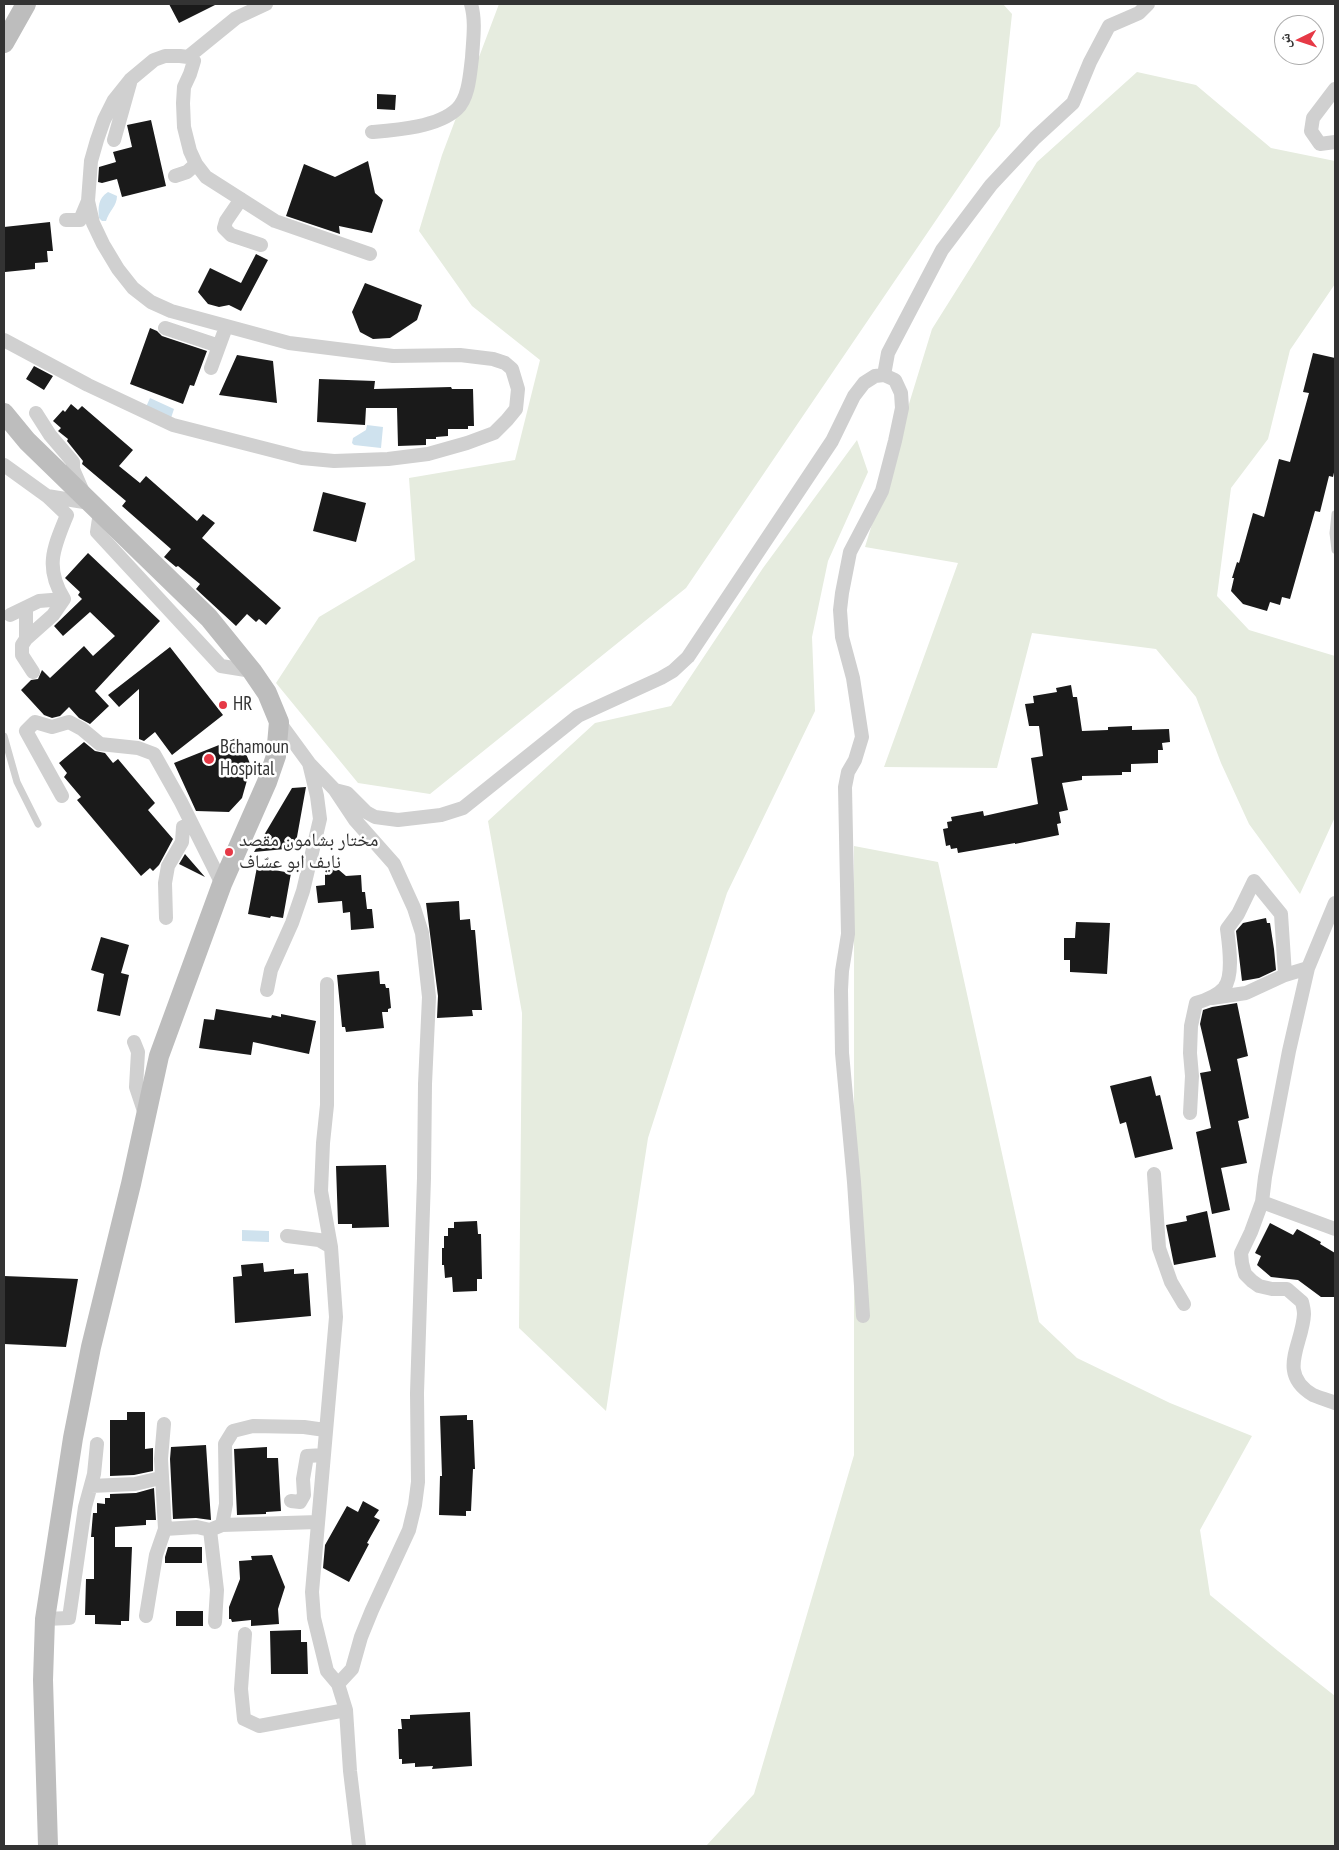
<!DOCTYPE html>
<meta charset="utf-8">
<style>
body{margin:0}
#map{position:relative;width:1339px;height:1850px;overflow:hidden;background:#fff;font-family:"PT Sans Narrow","Noto Naskh Arabic",sans-serif}
canvas{display:block}
.frame{position:absolute;inset:0;border:5px solid #333;pointer-events:none}
.north{position:absolute;left:1274px;top:15px;width:50px;height:50px;box-sizing:border-box;background:#fff;border:1px solid #adadad;border-radius:50%;rotate:266deg;font-size:14px;font-weight:700;line-height:20px;text-align:center;color:#333}
.north::after{content:'';display:block;margin:auto;width:18px;height:22px;background:#e63946;clip-path:polygon(50% 0,100% 100%,50% 72%,0 100%)}
</style>
<div id="map">
<canvas width="1339" height="1850"></canvas>
<div class="frame"></div>
<div class="north">ش</div>
</div>
<script>
const context = document.querySelector('canvas').getContext('2d');
context.lineJoin = 'round';
function fillPath(path, color) { context.fillStyle = color; context.fill(path, 'evenodd'); }
function stroke(path, color, width, dash) { context.strokeStyle = color; context.lineWidth = width; context.lineCap = dash ? 'butt' : 'round'; context.setLineDash(dash || []); context.stroke(path); }
function drawText(font, color, halo, rows, align = 'center') {
  context.font = font + ' "PT Sans Narrow","Noto Naskh Arabic",sans-serif'; context.lineWidth = 5; context.setLineDash([]); context.textBaseline = 'middle'; context.strokeStyle = halo; context.fillStyle = color; for (const [text, x, y, turn = 0] of rows) {
    context.save(); context.translate(x, y); context.rotate((+turn || 0) * Math.PI / 180); context.textAlign = isNaN(turn) ? turn : align; if (halo) context.strokeText(text, 0, 0); context.fillText(text, 0, 0); context.restore();
  }
}
fillPath(new Path2D(`
 M499,4H1003L1012,14L1000,126L686,588L430,794L358,783L276,683L319,617L415,560L409,478L515,460L540,360L472,306L419,231L442,155Z
 M1137,72L1196,85L1271,148L1335,161V284L1290,350L1268,439L1231,488L1217,596L1249,630L1335,656V817L1300,894L1249,824L1221,763L1196,697L1156,649L1032,633L997,768L884,767L958,563L865,547L932,329L1037,162Z
 M857,440L868,472L828,561L812,637L815,711L727,893L648,1138L606,1411L519,1328L522,1013L488,821L595,723L671,706L763,568Z
 M854,846L938,862L1039,1322L1077,1358L1170,1403L1252,1436L1200,1530L1210,1595L1278,1651L1335,1696V1846H706L754,1794L854,1455Z`), '#e6ecdf');
fillPath(new Path2D(`
 M108,192L117,196C117,206 109,211 106,221H102L99,218C98,208 98,198 108,192Z
 M150,398L174,409L171,418L146,407Z
 M367,425L383,427L381,448L354,445L352,443L353,438L366,430Z
 M242,1230L269,1231V1242L242,1241Z`), '#cfe2ee');
fillPath(new Path2D(`
 M169,4H217L179,23Z
 M377,94L396,95L395,110L377,109Z
 M151,120L166,186L122,197L117,179L102,183L98,182L99,167L116,162L113,152L132,147L127,125Z
 M368,161L375,193L383,200L372,233L339,226L340,234L286,216L304,164L335,177Z
 M50,222L53,251H47L48,262L35,263V269L5,272L4,227Z
 M256,254L268,260L241,311L229,305L219,307L208,304L198,292L210,268L241,283Z
 M365,283L422,305L417,320L390,338L373,339L360,332L352,312Z
 M150,328L157,331L162,336L207,351L194,386L190,385L183,404L130,384Z
 M1313,353L1335,358V468L1333,477L1329,476L1320,512L1315,511L1290,599L1282,597L1280,605L1270,602L1267,611L1243,604L1231,591L1234,578H1232L1237,562L1239,563L1253,513L1264,517L1279,459L1290,462L1309,393L1303,392Z
 M237,355L273,361L277,403L219,395Z
 M34,366L53,376L44,390L26,379Z
 M319,379L375,381L374,389L451,387L452,389H473L474,426H468V429H448V436L436,437V439H426V445L398,446L397,408H366L365,425L317,422Z
 M71,404L78,410L82,406L133,450L119,466L140,483L146,476L197,521L203,514L215,523L202,538L281,608L266,625L259,619L256,622L247,614L236,626L196,589L200,584L178,566L176,567L164,557L171,549L122,506L126,501L82,464L83,461L67,441L68,439L58,431L61,428L53,421L63,410L65,412Z
 M323,492L366,503L356,542L313,531Z
 M88,553L160,621L95,691L109,706L90,724L79,718L69,707L60,716L52,718L44,715L21,690L31,680L38,679L42,670L50,678L84,646L93,656L115,636L90,612L63,636L54,626L82,599L78,595L80,592L65,578Z
 M170,647L223,715L172,755L155,732L144,741L139,739V689L119,707L108,695Z
 M1071,685L1073,697H1077L1082,731L1108,730V727L1132,726V730L1169,729L1170,742L1162,743L1163,750H1158V763L1131,764V772H1122V775L1082,776V780L1062,783L1068,810L1059,812L1061,823L1057,824L1059,835L1015,844V843L958,853L957,848L951,849L950,845L946,846L943,829L948,828L947,822L952,821L951,817L983,811L984,816L1038,804L1031,758L1043,756L1039,726H1029L1025,704L1034,703L1033,696L1057,692L1056,688Z
 M239,737L251,766L242,798L229,812L196,811L174,763Z
 M84,742L95,751L105,753L113,763L118,759L155,803L148,810L173,839L159,865L153,871L150,868L141,876L77,800L81,797L64,777L67,773L59,763Z
 M306,787L295,848L254,852L292,788Z
 M185,854L205,877L179,864Z
 M257,867L291,873L283,918L271,916L270,918L248,914Z
 M332,869L339,870L346,876L361,875L362,892H365L367,909H372L374,928L351,930L350,912L343,913L342,901L318,903L316,886L325,885V873Z
 M459,901L460,920L470,919L471,930H475L482,1010H472L473,1016L437,1018L438,996L426,903Z
 M1266,918L1267,923H1270L1274,949L1276,970L1259,978L1242,981L1236,931L1243,923Z
 M1076,922L1110,923L1107,974L1070,972V960H1064V938H1075Z
 M101,937L129,945L121,973L129,975L120,1016L97,1011L104,974L91,970Z
 M379,971L380,984H385L386,988H389L391,1008L388,1009V1012H382L384,1028L346,1032L345,1027H342L337,975Z
 M1237,1003L1248,1056L1237,1059L1249,1118L1238,1121L1247,1163L1221,1168L1230,1210L1212,1214L1196,1132L1211,1128L1200,1073L1211,1071L1200,1024L1203,1010L1212,1007Z
 M216,1009L271,1018L272,1015L281,1017V1014L316,1021L309,1054L253,1042L251,1055L199,1048L204,1019L214,1020Z
 M1151,1076L1156,1096L1160,1095L1173,1149L1135,1158L1126,1122L1120,1124L1110,1086Z
 M386,1165L389,1227L352,1228V1224H338L336,1166Z
 M1207,1211L1216,1257L1174,1265L1166,1225L1187,1221L1186,1216Z
 M477,1221L478,1234H481L482,1279H477V1291L453,1292L452,1277L445,1278L444,1265H442V1248H444V1236H448V1228H454V1222Z
 M1270,1223L1293,1235L1297,1229L1321,1242L1320,1244L1335,1253V1297H1321L1298,1280L1271,1277L1257,1265L1261,1256L1255,1253Z
 M263,1263L264,1272L294,1269V1274L308,1273L311,1316L235,1323L233,1277L242,1276L241,1265Z
 M4,1276L78,1279L66,1347L4,1344Z
 M127,1412H145V1449L153,1448V1471L134,1475L110,1476V1420H127Z
 M467,1415V1420H473L475,1469H473L471,1511H466V1516L439,1515L440,1476H442L440,1416Z
 M206,1445L211,1520L196,1518L173,1519L170,1459L171,1447Z
 M267,1447V1458H278L281,1511L266,1512V1514L237,1515L234,1449Z
 M154,1488L156,1520H146V1525L115,1527V1547H132L129,1621H121V1625L95,1624V1615H85L86,1579H94V1537H91L93,1513H97V1503L105,1504V1498H110V1494L136,1493Z
 M363,1501L379,1510L374,1517L380,1520L367,1543L369,1544L349,1582L323,1568L325,1545L347,1506L358,1512Z
 M168,1547H202V1563H165V1557Z
 M272,1555L285,1587L278,1609L279,1624L251,1626V1620L232,1622L231,1619H229V1607L240,1579L239,1561L252,1560L251,1556Z
 M176,1611H203V1626H176Z
 M301,1630V1642H307L308,1674H271L270,1631Z
 M470,1712L472,1766L432,1769L433,1766L415,1767V1763L402,1764V1759H399L398,1729H402L401,1719H410V1715Z`), '#1a1a1a');
stroke(new Path2D(`
 M1335,514L1333,533L1335,550
 M4,736L17,782L38,824`), '#d0d0d0', 7);
stroke(new Path2D(`
 M188,57L236,18L266,4
 M1335,89L1313,118L1311,131L1320,144L1335,142
 M372,132C397,130 438,127 457,109C469,98 470,73 472,58C473,40 476,21 471,4
 M114,140L130,83
 M175,176L187,172L196,164
 M241,199L226,221L224,228L231,235L261,245
 M66,220H80L88,201
 M165,328L219,346
 M4,340L88,385L173,425L302,458L334,461L388,459L428,454L467,443L494,433L507,420L516,409L518,389L512,369L505,363L493,359L460,355L393,356L289,343L171,311L151,302L133,288L118,269L103,244L93,223L88,201L91,161L97,140L104,120L114,100L130,80L154,60L165,56H180L188,57L194,61L190,74L184,87L183,103L184,127L190,151L196,164L206,177L275,221L370,254
 M211,368L226,327
 M36,413L50,435L73,462V469L83,492
 M4,465L47,496L90,503
 M47,496L67,515C54,547 44,567 64,599
 M100,512L97,532L221,666L252,671
 M26,608V639L22,645V655L33,672
 M10,615L39,601L64,599
 M26,639L53,615L64,599
 M279,722L309,763L335,790L347,793L366,812L375,817L398,820L441,815L463,808L578,716L661,678L673,671L688,657L832,441L854,396L864,383L875,376L884,375L888,353L942,250L991,185L1035,138L1073,103L1090,62L1109,26L1139,13L1148,4
 M62,796L26,731L35,722L52,727L69,722L82,729L100,744L138,748L154,754L181,802L222,884
 M1335,903L1308,968L1289,1051L1265,1177L1262,1202L1251,1232L1241,1253L1242,1263L1245,1274L1252,1281L1259,1286L1272,1289H1287L1302,1302C1303,1306 1304,1310 1304,1314C1303,1344 1276,1373 1313,1395C1320,1398 1328,1400 1335,1403
 M166,918L165,883L168,866L182,842L183,827L192,824
 M327,984V1105L323,1143L321,1191L331,1247L336,1317L312,1592L314,1618L327,1671L338,1684L352,1669L361,1637L372,1610L409,1530L415,1505L418,1482L417,1393L424,1178L425,1084L429,997L422,933L414,908L394,864L355,820L335,790
 M267,990L271,970L292,923L303,891L320,819L317,796L309,763
 M1212,998L1246,993L1285,975
 M134,1042L138,1052L136,1087L145,1114
 M1190,1113L1192,1076L1190,1053L1191,1026L1196,1003C1206,1000 1217,996 1224,988C1234,976 1229,944 1227,929L1238,914L1254,881L1281,914L1285,975L1308,968
 M1154,1174L1159,1248L1171,1282L1184,1304
 M1262,1202L1335,1229
 M287,1236L319,1240L331,1247
 M863,1316L854,1182L842,1053L841,990L842,971L848,934L845,787L848,772L855,760L862,737L853,678L842,637L840,610L842,593L850,552L882,491L895,441L902,408L901,393L895,380L884,375
 M164,1424L161,1459L165,1529
 M91,1486L135,1484L156,1479
 M291,1501L300,1502L304,1495L303,1479L307,1456L324,1455
 M222,1525L226,1504L225,1444L233,1431L253,1426L304,1427L325,1430
 M146,1616L156,1555L165,1529L197,1527L210,1530
 M45,1619L69,1618L85,1507L94,1474L97,1444
 M215,1622L217,1590L210,1530L222,1525L318,1522
 M245,1634L241,1689L244,1719L259,1726L346,1710
 M338,1684L346,1710L350,1771L359,1846`), '#d0d0d0', 14);
stroke(new Path2D(`
 M4,43L26,4
 M4,413L27,441L209,618L252,671L267,693L279,722L276,756L267,782L222,884L159,1056L131,1184L91,1347L73,1438L45,1619L43,1680L48,1846`), '#bdbdbd', 20);
for (const [x, y, r, color] of [
 [223,705,5,"#e63946"],
 [209,759,6,"#e63946"],
 [229,852,5,"#e63946"]
]) { const dot = new Path2D(); dot.arc(x, y, r, 0, 2 * Math.PI); context.fillStyle = color; context.fill(dot); stroke(dot, '#fff', 2); }
drawText('19px', '#333', '#fff', [
 ["HR",233,705],
 ["Bchamoun",220,748],
 ["Hospital",220,770],
 ["مختار بشامون مقصد",239,841],
 ["نايف ابو عسّاف",239,863]
], 'left');
</script>
